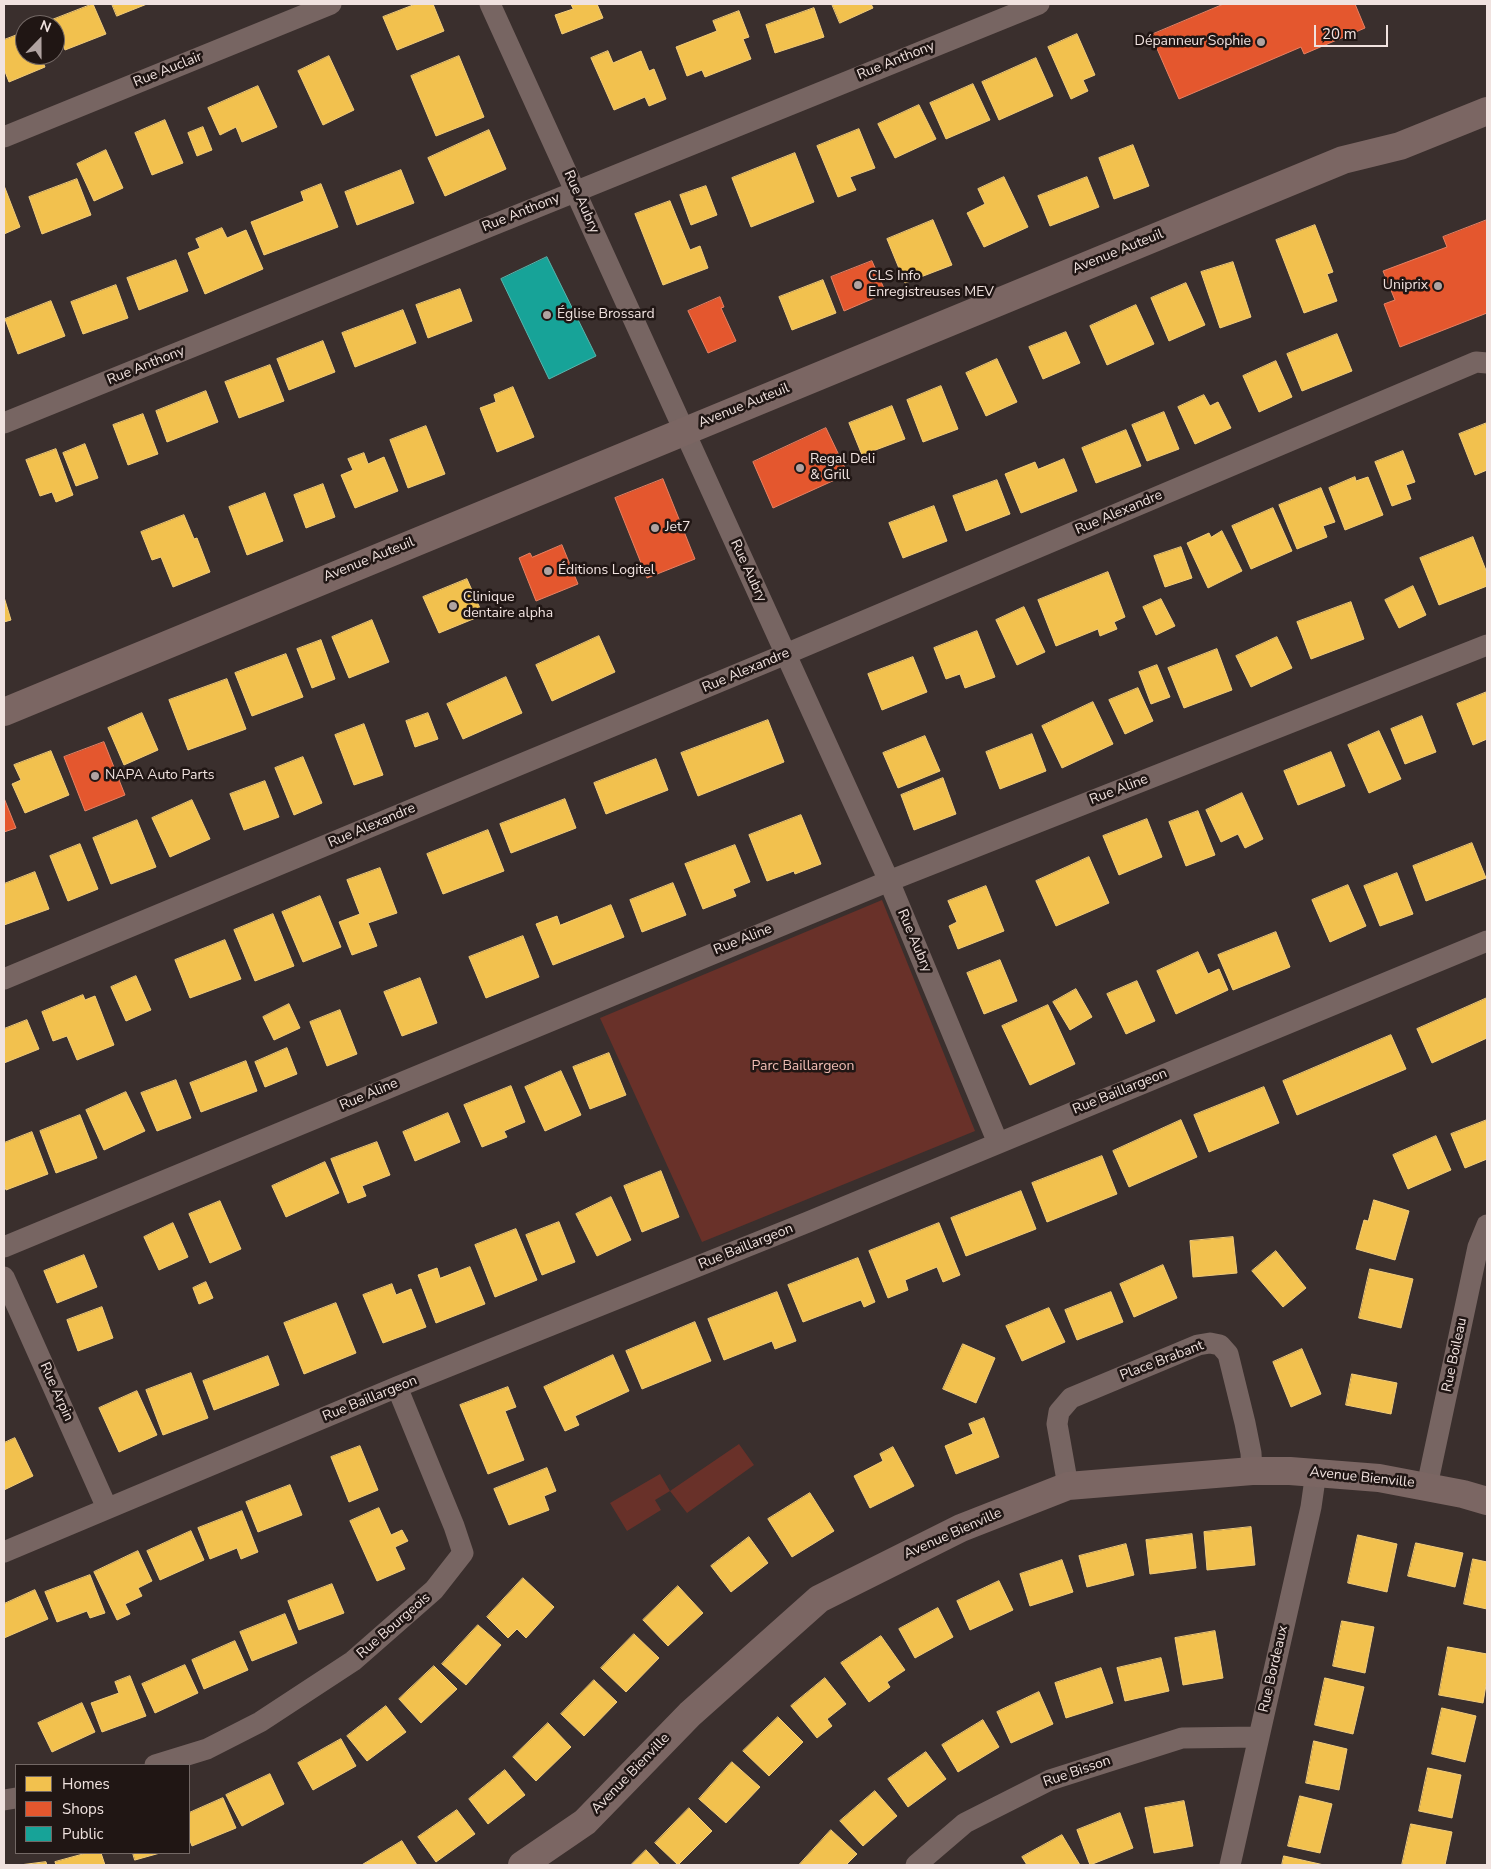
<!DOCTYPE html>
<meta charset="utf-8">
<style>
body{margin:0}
#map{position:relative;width:1491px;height:1869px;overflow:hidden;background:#3a2f2d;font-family:"Nunito Sans",sans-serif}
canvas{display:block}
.frame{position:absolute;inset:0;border:5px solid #f0e2df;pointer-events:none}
.legend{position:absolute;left:15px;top:1764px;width:175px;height:90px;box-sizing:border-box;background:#201614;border:1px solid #736865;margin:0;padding:6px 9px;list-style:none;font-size:15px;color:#f0e2df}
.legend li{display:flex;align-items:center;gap:10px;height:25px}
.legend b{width:25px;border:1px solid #736865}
.north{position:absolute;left:15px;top:15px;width:50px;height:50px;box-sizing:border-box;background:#201614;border:1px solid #736865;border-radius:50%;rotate:22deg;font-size:14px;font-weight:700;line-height:20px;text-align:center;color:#f0e2df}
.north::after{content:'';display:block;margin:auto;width:18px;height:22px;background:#b0a3a1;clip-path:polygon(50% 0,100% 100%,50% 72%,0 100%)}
.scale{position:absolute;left:1314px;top:25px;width:74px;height:22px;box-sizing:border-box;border:2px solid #f0e2df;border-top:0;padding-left:6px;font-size:15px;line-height:18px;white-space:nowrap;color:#f0e2df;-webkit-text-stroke:4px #201614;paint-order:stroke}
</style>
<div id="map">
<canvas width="1491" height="1869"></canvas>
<div class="frame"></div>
<ul class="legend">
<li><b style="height:14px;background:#f2c14e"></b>Homes</li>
<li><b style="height:14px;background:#e4572e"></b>Shops</li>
<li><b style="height:14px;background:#17a398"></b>Public</li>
</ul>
<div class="north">N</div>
<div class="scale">20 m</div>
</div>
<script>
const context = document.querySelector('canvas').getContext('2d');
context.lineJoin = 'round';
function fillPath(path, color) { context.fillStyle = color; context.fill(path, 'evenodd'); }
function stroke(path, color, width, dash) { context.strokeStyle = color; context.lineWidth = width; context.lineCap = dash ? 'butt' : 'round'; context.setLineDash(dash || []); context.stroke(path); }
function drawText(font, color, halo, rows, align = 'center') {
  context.font = font + ' "Nunito Sans",sans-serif'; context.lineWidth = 5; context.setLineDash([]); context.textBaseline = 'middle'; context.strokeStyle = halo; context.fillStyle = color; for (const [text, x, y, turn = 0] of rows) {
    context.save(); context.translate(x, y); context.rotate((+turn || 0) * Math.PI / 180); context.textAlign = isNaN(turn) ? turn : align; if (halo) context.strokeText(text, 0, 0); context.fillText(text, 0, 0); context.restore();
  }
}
fillPath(new Path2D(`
 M882,900L975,1131L702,1242L600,1018Z
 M739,1444L754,1465L687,1513L670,1491L655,1500L661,1510L627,1531L610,1503L660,1474L670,1491Z`), '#693129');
const homes = new Path2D(`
 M93,4L106,34L65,50L52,20Z
 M112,4H147L117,16Z
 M416,4H433L444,31L397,50L383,17Z
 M571,4H597L603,18L562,34L555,15L573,9Z
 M832,4H871L873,8L840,23Z
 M814,8L824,37L775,53L766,25Z
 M739,11L749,37L743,39L751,59L705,77L702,70L687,76L676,47L717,31L713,21Z
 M25,32V55H40L45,67L9,82L4,69V40Z
 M1077,34L1095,75L1083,80L1088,91L1071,99L1048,47Z
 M608,51L613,63L641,51L649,71L654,69L666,99L649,106L645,97L614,110L591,58Z
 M329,56L354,110L323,125L298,71Z
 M459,56L484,117L436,136L411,76Z
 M1036,58L1053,96L999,120L982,82Z
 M973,84L990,120L946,139L930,103Z
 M258,86L277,127L242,142L236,127L220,135L208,108Z
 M919,105L936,139L895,158L878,124Z
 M165,120L183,163L152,175L135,133Z
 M203,127L212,150L197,156L188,133Z
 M859,129L875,168L850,177L856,190L838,197L817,146Z
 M489,130L506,169L445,196L428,158Z
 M1133,145L1149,186L1114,199L1099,158Z
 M106,150L123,188L94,201L77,164Z
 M795,153L814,202L751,227L732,178Z
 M401,170L414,203L357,225L345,192Z
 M1004,177L1028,227L984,247L967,213L985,204L978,189Z
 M1087,177L1099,207L1050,226L1038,196Z
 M77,179L91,215L42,234L29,197Z
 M321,184L338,227L264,255L251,222L304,201L301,192Z
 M706,186L717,215L691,225L680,195Z
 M5,188L20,227L4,234V189Z
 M670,201L690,250L700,246L708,268L663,285L635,214Z
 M933,220L952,265L905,283L887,239Z
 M1315,225L1333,272L1327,274L1337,301L1304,313L1276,240Z
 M222,228L227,238L246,230L263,269L205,294L188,253L200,248L196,239Z
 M176,260L188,291L139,310L127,278Z
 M1233,262L1251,317L1220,328L1201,272Z
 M823,280L836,313L792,330L779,297Z
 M1186,283L1205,325L1169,341L1151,298Z
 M116,285L128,318L83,334L71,302Z
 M460,289L472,321L428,338L416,305Z
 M51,301L65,336L18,354L5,319Z
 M1136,305L1154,344L1107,365L1090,326Z
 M403,310L416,343L355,367L342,333Z
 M1066,332L1080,363L1043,379L1029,347Z
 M1337,334L1352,371L1302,391L1287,354Z
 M323,341L335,372L289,390L277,359Z
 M997,359L1017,402L986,416L966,373Z
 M1276,361L1292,397L1259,412L1243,376Z
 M270,365L284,401L239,418L225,382Z
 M941,386L958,429L923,442L907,400Z
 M513,387L534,437L497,452L480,408L496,402L494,395Z
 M206,391L218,422L167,442L156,411Z
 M1204,395L1210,406L1218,402L1231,428L1195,444L1178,407Z
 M892,406L905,439L862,455L849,423Z
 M1164,412L1179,449L1147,461L1132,425Z
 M143,414L158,454L128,465L113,425Z
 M1487,423V470L1475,475L1459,434Z
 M426,426L445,474L408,488L390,440Z
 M1126,430L1141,466L1096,483L1082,448Z
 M85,444L98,478L76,486L63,453Z
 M56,449L73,495L56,502L52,492L40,496L26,460Z
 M1403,451L1415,482L1406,485L1411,499L1392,506L1375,462Z
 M364,453L368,464L384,457L398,491L355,508L341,475L353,470L348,459Z
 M1064,459L1077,491L1021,513L1005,474L1035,462L1038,469Z
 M1355,477L1356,481L1368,477L1383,515L1345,530L1329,488Z
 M997,480L1010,514L966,531L953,496Z
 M323,484L335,517L306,528L294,495Z
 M1321,488L1335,522L1323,526L1327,537L1297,549L1279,505Z
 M265,493L283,541L247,555L229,507Z
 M934,506L947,541L903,558L889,523Z
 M1273,508L1292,551L1251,569L1232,526Z
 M184,515L194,539L197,538L210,572L173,587L161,557L152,560L141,532Z
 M1222,531L1242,571L1208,588L1187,543L1209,533L1211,537Z
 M1473,537L1487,573V586L1439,605L1420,558Z
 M1181,547L1192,578L1165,587L1154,556Z
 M1108,572L1125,617L1114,622L1117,629L1100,636L1098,629L1056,646L1038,600Z
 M467,579L483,615L439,633L423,597Z
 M1413,586L1426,615L1399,628L1385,600Z
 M4,597L11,620L4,622Z
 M1161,599L1175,626L1156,635L1143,607Z
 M1351,602L1364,639L1311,659L1297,622Z
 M1024,607L1045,652L1017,665L996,620Z
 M372,620L389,662L349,678L332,637Z
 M977,631L995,677L965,688L960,674L946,679L934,648Z
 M599,636L615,672L552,701L536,665Z
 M1277,637L1292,668L1251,687L1236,656Z
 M321,640L335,679L312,688L297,649Z
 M1217,649L1232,690L1184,708L1168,668Z
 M286,654L303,697L252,716L235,673Z
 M913,657L927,692L882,710L868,674Z
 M1157,665L1170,697L1151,704L1139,672Z
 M506,677L522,713L463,739L447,704Z
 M227,679L246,729L188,750L169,700Z
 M1138,688L1153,721L1125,734L1109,700Z
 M1487,692V739L1473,745L1457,704Z
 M1093,702L1113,744L1062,768L1042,726Z
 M142,713L158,750L124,765L108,728Z
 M428,713L438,739L415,747L406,721Z
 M1422,716L1436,752L1405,764L1391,729Z
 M768,720L784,762L698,796L681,753Z
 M364,724L383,775L354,785L335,735Z
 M1379,731L1401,779L1369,793L1348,745Z
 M1032,734L1046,771L1000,789L986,752Z
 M925,736L940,771L898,788L883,753Z
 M51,751L69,795L25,813L12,784L21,780L14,765Z
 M1331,752L1345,786L1298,805L1284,771Z
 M303,757L322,803L294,815L275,768Z
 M656,759L668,790L606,814L594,783Z
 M943,778L956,814L914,830L901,795Z
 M265,781L279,817L244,830L230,794Z
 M1242,793L1263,839L1245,848L1238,834L1221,842L1206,810Z
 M565,799L576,828L511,853L500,824Z
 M192,800L210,839L170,857L152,818Z
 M1198,811L1215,855L1186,866L1169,822Z
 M801,815L821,864L795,874L794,871L767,881L749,835Z
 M1147,819L1162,857L1119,875L1103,836Z
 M137,820L156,867L111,884L93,838Z
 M488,830L504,871L443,894L427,854Z
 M1472,843L1486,878L1426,901L1413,866Z
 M80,844L98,889L68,901L50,856Z
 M735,845L750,882L733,889L736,896L703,909L685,864Z
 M1089,857L1109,903L1056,926L1036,881Z
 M380,868L397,913L368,923L377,946L352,955L339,922L360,914L347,880Z
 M35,872L49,909L4,925V884Z
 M1397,873L1413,914L1380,926L1364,886Z
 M673,883L686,915L642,932L630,900Z
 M1348,885L1366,926L1330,942L1312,900Z
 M986,886L1004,931L958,949L949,926L957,922L948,901Z
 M320,896L341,947L303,962L282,912Z
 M611,905L624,937L553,965L536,924L557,916L560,925Z
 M273,914L294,966L255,981L234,930Z
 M1276,932L1290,967L1233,990L1218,955Z
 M523,936L539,977L486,998L469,957Z
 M225,940L241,979L190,998L175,960Z
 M1198,952L1208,974L1219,969L1228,990L1176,1014L1157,971Z
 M1000,960L1017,1001L984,1014L967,973Z
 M136,976L151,1010L126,1021L111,987Z
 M420,978L437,1023L402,1036L384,992Z
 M1137,981L1155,1021L1126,1034L1107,994Z
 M1076,989L1092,1017L1070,1030L1053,1002Z
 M83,995L85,1000L95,996L114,1045L77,1060L67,1036L53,1041L42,1012Z
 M1487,998V1038L1432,1063L1417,1029Z
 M289,1004L300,1028L274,1040L263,1017Z
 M1048,1005L1075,1064L1030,1085L1002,1026Z
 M340,1010L357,1054L327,1066L310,1022Z
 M27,1020L39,1049L4,1063V1029Z
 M1391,1035L1406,1069L1297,1115L1283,1081Z
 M287,1048L297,1074L265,1087L255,1062Z
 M609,1053L626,1095L590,1109L573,1067Z
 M246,1061L257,1091L201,1112L190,1083Z
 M561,1071L581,1115L545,1131L525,1087Z
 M176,1080L191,1118L157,1131L141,1093Z
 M511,1086L525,1122L504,1131L507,1137L482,1147L464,1105Z
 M1264,1087L1279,1123L1209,1152L1194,1115Z
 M126,1092L145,1131L104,1150L86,1110Z
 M448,1113L460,1142L415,1161L403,1132Z
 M80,1115L97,1158L56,1173L40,1131Z
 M1181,1120L1197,1157L1129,1187L1113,1151Z
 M1487,1120V1159L1465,1168L1451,1134Z
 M32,1132L48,1174L6,1190L4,1184V1143Z
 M1436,1136L1451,1170L1408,1189L1393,1155Z
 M377,1142L390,1175L362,1186L366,1196L348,1203L331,1159Z
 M1102,1156L1117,1194L1047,1222L1032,1183Z
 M325,1162L339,1193L286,1217L272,1186Z
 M661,1171L679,1217L642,1232L624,1186Z
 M1021,1191L1036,1229L966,1256L951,1218Z
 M611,1197L631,1240L597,1256L576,1214Z
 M1374,1200L1409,1211L1395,1260L1356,1249L1364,1220L1368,1221Z
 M220,1201L241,1249L210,1263L189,1214Z
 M559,1222L575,1262L542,1275L526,1235Z
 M173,1223L188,1257L159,1270L144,1237Z
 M939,1223L960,1275L943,1282L937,1267L905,1280L908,1290L888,1298L869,1251Z
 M516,1229L537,1280L495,1297L475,1245Z
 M1233,1237L1237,1273L1193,1277L1190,1241Z
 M1276,1251L1306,1288L1283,1307L1252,1271Z
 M84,1255L97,1287L57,1303L44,1271Z
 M858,1258L875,1302L864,1307L861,1300L803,1322L788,1285Z
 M1163,1265L1177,1298L1134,1317L1120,1284Z
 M470,1267L485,1304L436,1323L418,1275L437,1268L440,1278Z
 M1370,1269L1413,1279L1401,1328L1359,1318Z
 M206,1282L213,1298L199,1304L193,1288Z
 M392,1284L396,1295L411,1289L426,1327L383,1343L363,1295Z
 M777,1292L796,1341L775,1349L772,1341L724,1360L708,1319Z
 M1111,1292L1123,1322L1077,1340L1065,1310Z
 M336,1303L356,1353L304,1374L284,1323Z
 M102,1307L113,1338L78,1351L67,1320Z
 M1049,1308L1065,1342L1022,1361L1006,1326Z
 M695,1322L711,1361L642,1389L626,1351Z
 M963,1344L995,1358L976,1403L943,1389Z
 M1302,1349L1321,1394L1291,1407L1273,1362Z
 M613,1355L629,1391L575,1416L579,1425L565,1431L544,1387Z
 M268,1356L279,1385L214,1410L203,1381Z
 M191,1373L208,1418L163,1435L146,1390Z
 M1352,1374L1397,1383L1391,1414L1346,1405Z
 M508,1387L516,1407L505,1411L524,1460L488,1474L460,1405Z
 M137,1391L157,1435L119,1452L99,1408Z
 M984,1418L999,1457L956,1474L945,1446L973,1434L969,1424Z
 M15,1438L33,1476L4,1490V1443Z
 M360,1446L378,1490L349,1502L331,1457Z
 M893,1447L914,1486L870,1508L854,1476L883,1461L880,1454Z
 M547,1468L556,1491L544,1496L549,1510L509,1525L494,1489Z
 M290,1485L302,1515L258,1532L246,1502Z
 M810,1493L834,1531L792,1557L768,1519Z
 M379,1508L391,1535L402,1530L408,1541L395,1547L405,1569L377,1581L350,1521Z
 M242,1511L258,1552L241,1559L237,1548L210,1559L198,1528Z
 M1251,1527L1255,1565L1207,1570L1204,1532Z
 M191,1531L204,1560L160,1580L147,1551Z
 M1192,1534L1196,1568L1150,1574L1146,1540Z
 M1358,1535L1397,1544L1387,1592L1348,1583Z
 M749,1537L768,1563L731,1592L711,1566Z
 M1416,1543L1463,1553L1455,1587L1408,1576Z
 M1126,1544L1134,1575L1087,1587L1079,1556Z
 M138,1551L152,1581L138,1588L142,1596L125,1604L130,1614L117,1620L94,1572Z
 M1473,1559L1487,1562V1609L1464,1604Z
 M1062,1560L1073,1592L1030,1606L1020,1574Z
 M90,1575L105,1613L90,1618L87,1611L57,1622L45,1592Z
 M523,1578L554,1607L526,1638L517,1629L508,1638L487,1617Z
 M999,1581L1013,1610L970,1630L957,1601Z
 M332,1584L344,1613L299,1630L288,1601Z
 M678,1586L703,1613L668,1646L643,1620Z
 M35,1590L48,1619L4,1638V1604Z
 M938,1608L953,1637L915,1658L899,1629Z
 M285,1614L297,1643L252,1661L240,1632Z
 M1342,1621L1374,1627L1365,1673L1333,1666Z
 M478,1625L501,1645L466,1685L442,1664Z
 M1215,1631L1223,1678L1183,1685L1175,1638Z
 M634,1634L659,1658L626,1692L601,1668Z
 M881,1636L905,1670L887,1682L890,1687L869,1702L841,1663Z
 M235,1641L248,1670L204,1689L192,1660Z
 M1448,1647L1487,1654V1679L1483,1703L1439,1695Z
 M1161,1658L1169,1691L1125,1701L1117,1668Z
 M185,1665L198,1693L155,1713L142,1684Z
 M434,1666L457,1689L421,1723L399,1699Z
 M1101,1668L1113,1703L1066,1718L1055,1683Z
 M130,1676L146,1716L102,1732L91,1703L119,1693L115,1682Z
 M825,1678L846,1704L827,1719L832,1726L817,1738L791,1706Z
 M1325,1678L1364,1687L1353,1734L1315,1725Z
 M594,1680L617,1702L584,1736L561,1714Z
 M1039,1692L1053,1724L1011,1743L997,1712Z
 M82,1703L95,1732L52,1752L38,1723Z
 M386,1706L406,1732L367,1761L347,1736Z
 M1442,1708L1476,1716L1465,1762L1432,1754Z
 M778,1717L803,1742L769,1776L743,1751Z
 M983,1720L999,1747L958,1772L942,1745Z
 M548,1723L571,1747L536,1781L513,1757Z
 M341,1739L356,1766L313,1790L298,1763Z
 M1314,1741L1347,1749L1339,1790L1306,1783Z
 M926,1752L946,1779L908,1807L888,1779Z
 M732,1762L760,1787L726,1823L699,1799Z
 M1428,1768L1461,1775L1452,1818L1419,1811Z
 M505,1770L525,1795L488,1824L469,1799Z
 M270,1774L284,1804L242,1826L226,1795Z
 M875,1791L897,1816L863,1846L840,1821Z
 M1300,1796L1332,1804L1320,1853L1288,1846Z
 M223,1798L236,1828L192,1846L189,1838V1813Z
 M1184,1801L1193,1846L1154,1853L1145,1808Z
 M689,1808L712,1831L678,1865L655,1843Z
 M457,1810L475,1834L436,1862L418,1837Z
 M1120,1813L1133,1848L1090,1865L1077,1830Z
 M1411,1824L1452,1832L1445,1865H1402Z
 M831,1830L857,1854L846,1865H799Z
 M1062,1835L1080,1865H1027L1022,1857Z
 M402,1841L417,1865H362Z
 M646,1850L660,1865H631Z
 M87,1853H101L105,1865H56L55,1862Z
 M133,1853H160L135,1860Z
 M1284,1856L1324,1865H1282Z
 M46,1862L47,1865H20Z`);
fillPath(homes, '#f2c14e');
stroke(homes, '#f1cb7a', 1);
const shops = new Path2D(`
 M1224,4H1355L1365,28L1304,54L1301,47L1179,99L1151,35Z
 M1487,220V313L1400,347L1384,304L1395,300L1383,271L1447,247L1443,237Z
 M872,261L886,293L844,311L831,277Z
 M720,297L724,307L721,308L736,341L708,353L688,311Z
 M826,428L848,474L773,508L753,462Z
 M663,479L695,559L647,578L615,498Z
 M562,545L578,584L536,601L519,558L530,553L532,557Z
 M104,742L125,795L85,811L64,757Z
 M4,798L16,828L4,832Z`);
fillPath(shops, '#e4572e');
stroke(shops, '#e88163', 1);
const public = new Path2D(`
 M547,257L596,356L549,379L501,279Z`);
fillPath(public, '#17a398');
stroke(public, '#58b6ad', 1);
stroke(new Path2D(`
 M490,4L889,881L998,1143
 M4,137L331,4
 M4,423L1039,4
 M4,979L786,654L1476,362L1487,363
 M4,1247L889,881L1487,645
 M4,1277L107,1508
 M1068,1486L1057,1424L1059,1412L1071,1398L1198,1345L1210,1343L1220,1345L1228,1354L1245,1423L1251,1453L1252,1471
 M1427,1486L1478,1247L1487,1225
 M4,1552L397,1387L808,1222L1487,941
 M155,1765L207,1749L260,1722L353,1661L434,1590L463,1553L454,1526L397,1387
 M4,1800L16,1798
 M916,1865L965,1823L1050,1780L1182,1738L1258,1737
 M1230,1865L1311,1507L1316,1472`), '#776562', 21);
stroke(new Path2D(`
 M4,712L1343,160L1400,146L1487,111
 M522,1865L585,1822L690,1714L819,1599L961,1528L1068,1486L1252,1471H1290L1379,1478L1463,1494L1487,1501`), '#7b6663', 28);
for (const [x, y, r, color] of [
 [1261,42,5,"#b0a3a1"],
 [858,285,5,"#b0a3a1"],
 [1438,286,5,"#b0a3a1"],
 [547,315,5,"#b0a3a1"],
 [800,468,5,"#b0a3a1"],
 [655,528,5,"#b0a3a1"],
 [548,571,5,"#b0a3a1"],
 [453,606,5,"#b0a3a1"],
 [95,776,5,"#b0a3a1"]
]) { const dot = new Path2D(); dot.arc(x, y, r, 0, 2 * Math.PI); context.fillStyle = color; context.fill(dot); stroke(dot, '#201614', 2); }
drawText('14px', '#f0e2df', '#201614', [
 ["Dépanneur Sophie",1251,42,"right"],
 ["CLS Info",868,277],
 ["Enregistreuses MEV",868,293],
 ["Uniprix",1428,286,"right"],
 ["Église Brossard",557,315],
 ["Regal Deli",810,460],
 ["& Grill",810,476],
 ["Jet7",665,528],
 ["Éditions Logitel",558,571],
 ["Clinique",463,598],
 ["dentaire alpha",463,614],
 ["NAPA Auto Parts",105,776]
], 'left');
drawText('14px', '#f0e2df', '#201614', [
 ["Rue Anthony",896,61,-22],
 ["Rue Auclair",168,70,-22],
 ["Rue Aubry",581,202,66],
 ["Rue Anthony",521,213,-22],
 ["Avenue Auteuil",1118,252,-22],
 ["Rue Anthony",146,366,-22],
 ["Avenue Auteuil",744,406,-22],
 ["Rue Alexandre",1119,513,-23],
 ["Avenue Auteuil",369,560,-22],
 ["Rue Aubry",748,571,65],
 ["Rue Alexandre",746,671,-23],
 ["Rue Aline",1119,790,-21],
 ["Rue Alexandre",372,826,-23],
 ["Rue Aline",743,940,-22],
 ["Rue Aubry",914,941,67],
 ["Rue Baillargeon",1120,1092,-22],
 ["Rue Aline",369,1095,-23],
 ["Rue Baillargeon",746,1247,-22],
 ["Rue Boileau",1455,1355,-78],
 ["Place Brabant",1162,1361,-21],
 ["Rue Arpin",56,1392,66],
 ["Rue Baillargeon",370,1399,-22],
 ["Avenue Bienville",1362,1478,6],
 ["Avenue Bienville",953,1534,-24],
 ["Rue Bourgeois",394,1626,-41],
 ["Rue Bordeaux",1274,1669,-77],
 ["Rue Bisson",1077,1772,-19],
 ["Avenue Bienville",631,1774,-46]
]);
drawText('14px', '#efbcb3', '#201614', [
 ["Parc Baillargeon",803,1067]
]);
</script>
